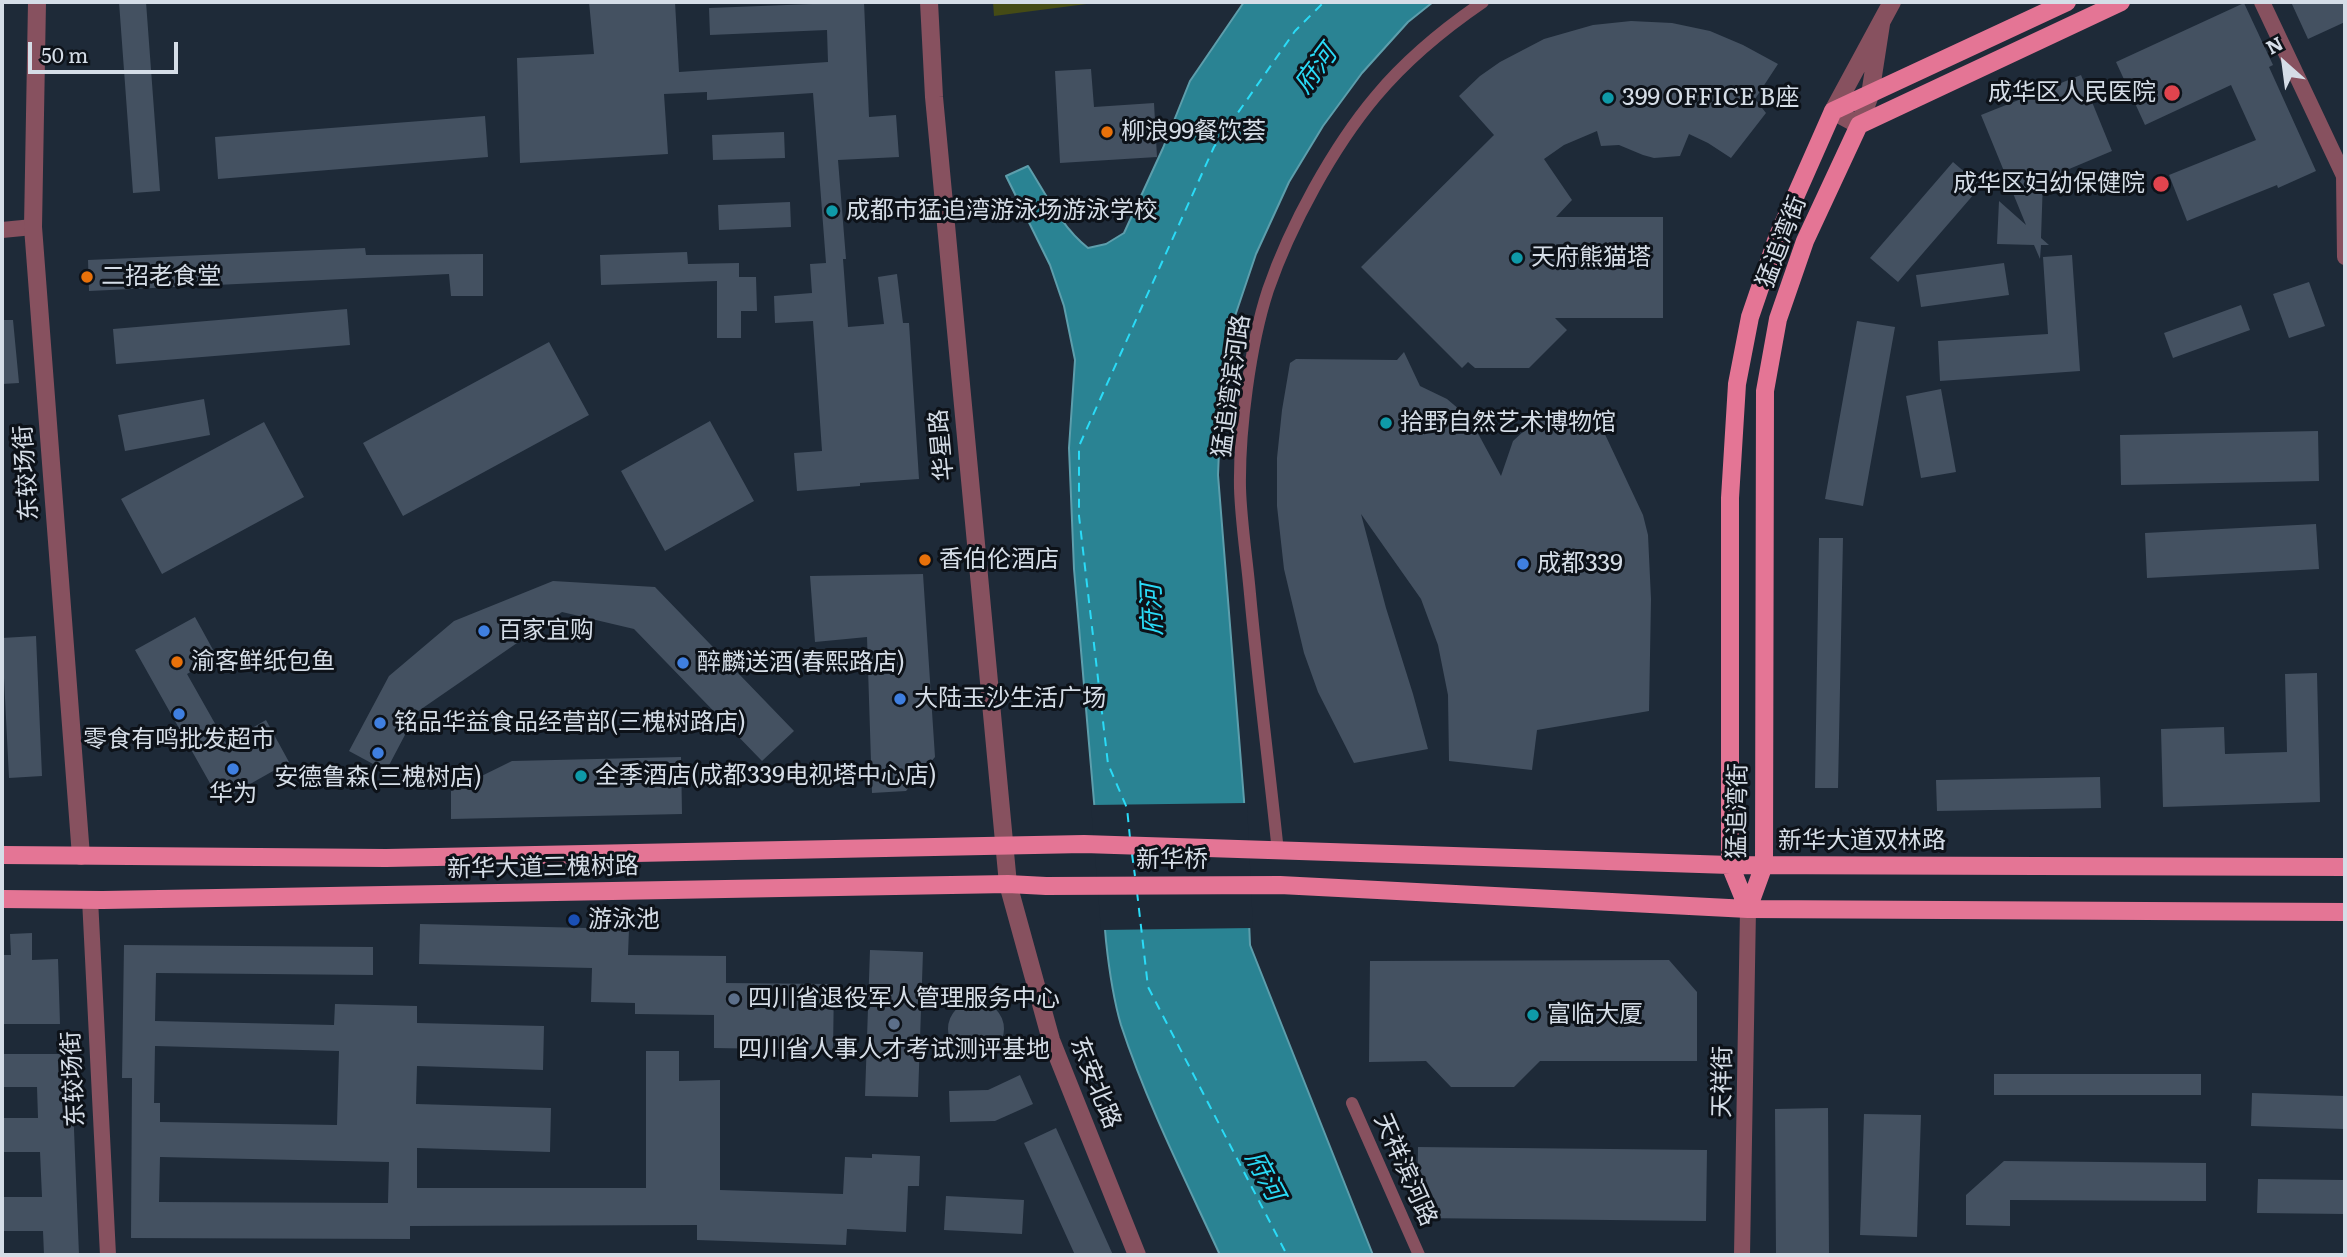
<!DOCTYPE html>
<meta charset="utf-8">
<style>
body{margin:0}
#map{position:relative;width:2347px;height:1257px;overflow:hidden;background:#1e2a38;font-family:Literata,serif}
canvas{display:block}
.frame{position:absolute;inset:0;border:4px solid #d5dde7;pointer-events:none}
.north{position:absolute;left:2249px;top:28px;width:70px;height:70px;-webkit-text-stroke:5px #0d1219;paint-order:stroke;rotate:332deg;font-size:19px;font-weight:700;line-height:28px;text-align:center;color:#d5dde7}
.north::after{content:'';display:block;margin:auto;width:24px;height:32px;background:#d5dde7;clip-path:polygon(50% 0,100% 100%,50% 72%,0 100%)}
.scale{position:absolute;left:28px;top:42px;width:150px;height:32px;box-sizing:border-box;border:4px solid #d5dde7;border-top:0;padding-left:9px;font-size:21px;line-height:24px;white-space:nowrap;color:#d5dde7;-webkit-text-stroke:5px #0d1219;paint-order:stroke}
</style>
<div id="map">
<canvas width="2347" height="1257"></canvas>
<div class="frame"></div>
<div class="north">N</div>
<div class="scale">50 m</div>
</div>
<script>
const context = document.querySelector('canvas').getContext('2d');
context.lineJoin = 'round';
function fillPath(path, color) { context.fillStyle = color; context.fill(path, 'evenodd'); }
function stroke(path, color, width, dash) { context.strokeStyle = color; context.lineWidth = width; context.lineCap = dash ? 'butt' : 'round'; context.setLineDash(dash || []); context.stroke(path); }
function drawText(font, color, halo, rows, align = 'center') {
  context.font = font + ' Literata,"Noto Sans SC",serif'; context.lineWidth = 6; context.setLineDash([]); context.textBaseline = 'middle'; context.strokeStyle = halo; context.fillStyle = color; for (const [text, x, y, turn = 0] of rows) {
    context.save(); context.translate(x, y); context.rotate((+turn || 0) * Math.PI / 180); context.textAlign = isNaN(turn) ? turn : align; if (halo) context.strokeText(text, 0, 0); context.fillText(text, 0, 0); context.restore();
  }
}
fillPath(new Path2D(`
 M993,2H1102L994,16Z`), '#454b15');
const water = new Path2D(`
 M1244,2H1433L1408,22L1362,73L1323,126L1289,182L1256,254L1233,322L1221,404L1218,475L1244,800L1250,945L1373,1255H1220C1185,1179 1147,1104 1121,1025C1113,998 1109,969 1106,941L1074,569L1069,448L1075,360L1064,306L1050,265L1006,176L1028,166C1046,194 1061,227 1088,248L1106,244L1124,233L1163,148L1190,81Z`);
fillPath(water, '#2a8393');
stroke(water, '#5d9eac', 2);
fillPath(new Path2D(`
 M1247,803L1253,928L1101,930L1091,805Z`), '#1e2a38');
stroke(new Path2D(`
 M1130,838L1127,808L1108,764L1079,516V446L1214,147L1295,31L1324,2
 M1132,854L1135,876
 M1137,892L1148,987L1287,1255`), '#2adbf7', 2, [9, 7]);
fillPath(new Path2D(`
 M119,2H146L160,191L133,193Z
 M589,2H675L679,72L828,62L827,30L710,35L709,8L864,2L869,117L896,115L899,157L838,160L846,259H843L848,327L884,324L878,277L897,274L903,323H909L919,479L860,483V486L797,491L794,453L822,451L813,321L775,323L774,296L812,293L810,264L826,263L813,93L707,100V92L664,94L668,154L520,163L517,58L594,54Z
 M2291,2H2345V22L2308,39Z
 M2244,3L2273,65L2269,67L2316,171L2278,188L2277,185L2187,221L2169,175L2256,140L2231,85L2145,125L2116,62Z
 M1631,21L1672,23L1710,31L1743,45L1778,64L1755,99L1766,113L1731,158L1708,143L1689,134L1680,156L1654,158L1643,155L1619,145L1601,146L1597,131L1564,145L1544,159L1572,200L1556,217H1663V318H1555L1567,330L1529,368H1475L1468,362L1462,368L1361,267L1494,135L1459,96L1480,76L1500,62L1544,39L1593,25Z
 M1091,69L1094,107L1154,103L1157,157L1060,163L1055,71Z
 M2081,75L2112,151L2043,180L2041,238L2049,245H2041L2040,259L2034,245L1997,244L1999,201L2026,225L1981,115Z
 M485,116L488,157L218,179L215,137Z
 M784,132L785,158L713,160L712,135Z
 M1953,162L1981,186L1898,282L1870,258Z
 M790,202L791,227L719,230L718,205Z
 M365,248L366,255L483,254V296H451L449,274L89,291L88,260Z
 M687,252L688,264L739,263V277H756L757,311H741V338H717V281L601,285L600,255Z
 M2072,255L2080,371L1940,381L1938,341L2048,334L2043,257Z
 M2004,263L2009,295L1921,307L1916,275Z
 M2309,282L2325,326L2289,338L2273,294Z
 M2241,305L2250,330L2173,358L2164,333Z
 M347,309L350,345L116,364L113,329Z
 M2,320H13L19,383L2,384Z
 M1857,321L1895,327L1863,506L1825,499Z
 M549,342L589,415L403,516L363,443Z
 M1404,352L1420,386L1447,399L1460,410L1474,426L1501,476L1513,441L1538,418L1554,411L1568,409L1591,417L1602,428L1643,515L1648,535L1651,599L1649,711L1537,730L1532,770L1449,761L1448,695L1438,645L1421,599L1361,514L1386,608L1413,694L1428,749L1354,763L1318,692L1304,653L1284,569L1277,506V458L1282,410L1290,363L1296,359L1397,360Z
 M1941,389L1956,472L1921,478L1906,396Z
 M204,399L210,435L125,451L118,415Z
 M710,421L754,501L665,551L621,471Z
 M264,422L304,497L162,574L121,499Z
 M2318,431L2319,481L2121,485L2120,435Z
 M2316,524L2319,569L2147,578L2145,533Z
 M1819,538H1843L1838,788H1815Z
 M923,574L935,757L906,791L872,793L867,637L815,642L810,576Z
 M553,581L655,587L794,731L762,761L634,629L562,612L417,712L386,771L349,751L389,676L454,621Z
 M195,617L217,657L187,674L226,743L266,720L289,762L220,801L135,650Z
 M36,636L42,776L9,778L2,638Z
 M2317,673L2320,802L2163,807L2161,729L2224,727L2225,754L2287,752L2285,674Z
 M681,757L682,814L451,819V791L512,761Z
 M2100,777L2101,808L1937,811L1936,780Z
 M420,924L629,929L628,955L726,956V983L834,984L833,1050L714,1048V1015L635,1014V1003L591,1002L592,968L419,964Z
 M32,933V960L58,959L60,1024H2V955H11L10,934Z
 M124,945L373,947V975L156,973L155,1021L334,1025L335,1004L417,1006V1023L544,1026L543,1070L417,1066L416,1104L551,1108L550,1152L417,1148V1188H646V1051H679V1081L720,1080V1190L843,1194L845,1157L872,1158V1154L920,1156L919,1186H908L906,1232L847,1229L846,1245L697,1240V1225L410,1226V1239L131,1238L132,1078H122ZM155,1046L339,1051L337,1125L160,1122V1103H154ZM160,1157L389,1162L388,1203L159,1202Z
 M870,950L923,952L918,1097L865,1096Z
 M1669,960L1697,992V1061H1540L1514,1087H1451L1426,1061L1369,1062L1370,961Z
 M948 1029a28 28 0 1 1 56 0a28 28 0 1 1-56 0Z
 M2,1054H71L79,1255H44L43,1231H2V1197H42L40,1152H2V1118H38L37,1087H2Z
 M1994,1074H2201V1095H1994Z
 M1020,1075L1033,1104L995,1121L950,1122L949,1091L988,1090Z
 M2252,1093L2345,1096V1129L2251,1126Z
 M1828,1108L1829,1255H1776L1775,1109Z
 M1864,1114L1921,1115L1917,1237L1860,1235Z
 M1056,1128L1113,1255H1075L1024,1143Z
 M1418,1147L1707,1150L1706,1221L1417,1218Z
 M2004,1161L2206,1163V1201L2010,1200V1226L1966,1225V1195Z
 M2258,1179L2345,1180V1214L2257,1213Z
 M946,1196L1024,1200L1022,1234L944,1230Z`), '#445161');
stroke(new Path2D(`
 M1278,852C1269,766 1258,680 1250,594C1247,559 1241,523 1240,488C1239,431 1250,345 1268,290C1290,226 1333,147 1376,96C1406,60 1445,28 1483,2
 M1352,1103L1419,1255`), '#87515f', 12);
stroke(new Path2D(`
 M2262,2L2345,178
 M2344,176L2345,257
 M2,230L33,227
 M90,899L108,1255
 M1742,1255L1748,909`), '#87515f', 16);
stroke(new Path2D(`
 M37,2L33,227L81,856
 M929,2L934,97L1008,884L1051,1040L1137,1255
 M1881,24L1870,95L1859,125L1833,111L1892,2`), '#87515f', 18);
stroke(new Path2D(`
 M2,855L386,858L1084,844L1730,865L2345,867
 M2,899L103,900L1008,884L1046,886L1280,885L1748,909L2345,912
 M1748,909L1764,865L1765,391L1778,319L1805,241L1859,125L2121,2
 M1748,909L1730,865V498L1737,384L1750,317L1777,238L1833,111L2067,2`), '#e47595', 18);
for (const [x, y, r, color] of [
 [2172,93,9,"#e0444e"],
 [1608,98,7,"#0f9aa8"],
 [1107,132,7,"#e8710a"],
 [2161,184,9,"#e0444e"],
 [832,211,7,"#0f9aa8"],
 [1517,258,7,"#0f9aa8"],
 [87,277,7,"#e8710a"],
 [1386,423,7,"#0f9aa8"],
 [925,560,7,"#e8710a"],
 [1523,564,7,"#3f7fe0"],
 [484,631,7,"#3f7fe0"],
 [177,662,7,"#e8710a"],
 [683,663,7,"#3f7fe0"],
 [900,699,7,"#3f7fe0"],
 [179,714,7,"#3f7fe0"],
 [380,723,7,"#3f7fe0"],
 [378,753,7,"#3f7fe0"],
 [233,769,7,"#3f7fe0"],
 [581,776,7,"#0f9aa8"],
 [574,920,7,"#1a4fb4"],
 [734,999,7,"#5c6f8a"],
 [1533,1015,7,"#0f9aa8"],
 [894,1024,7,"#5c6f8a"]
]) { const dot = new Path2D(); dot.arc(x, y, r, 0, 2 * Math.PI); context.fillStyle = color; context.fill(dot); stroke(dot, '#0d1219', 2.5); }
drawText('24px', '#d5dde7', '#0d1219', [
 ["成华区人民医院",2156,93,"right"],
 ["399 OFFICE B座",1622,98],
 ["柳浪99餐饮荟",1121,132],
 ["成华区妇幼保健院",2145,184,"right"],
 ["成都市猛追湾游泳场游泳学校",846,211],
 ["天府熊猫塔",1531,258],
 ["二招老食堂",101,277],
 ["拾野自然艺术博物馆",1400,423],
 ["香伯伦酒店",939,560],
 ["成都339",1537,564],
 ["百家宜购",498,631],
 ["渝客鲜纸包鱼",191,662],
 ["醉麟送酒(春熙路店)",697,663],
 ["大陆玉沙生活广场",914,699],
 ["铭品华益食品经营部(三槐树路店)",394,723],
 ["零食有鸣批发超市",179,740,"center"],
 ["全季酒店(成都339电视塔中心店)",595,776],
 ["安德鲁森(三槐树店)",378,778,"center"],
 ["华为",233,794,"center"],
 ["游泳池",588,920],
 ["四川省退役军人管理服务中心",748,999],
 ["富临大厦",1547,1015],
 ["四川省人事人才考试测评基地",894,1050,"center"]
], 'left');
drawText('24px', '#d5dde7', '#0d1219', [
 ["猛追湾街",1782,242,-69],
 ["猛追湾滨河路",1232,386,-82],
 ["华星路",942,445,-95],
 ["东较场街",27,473,-94],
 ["猛追湾街",1738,811,-89],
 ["新华大道双林路",1862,841],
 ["新华桥",1172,860],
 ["新华大道三槐树路",543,868,-1],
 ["东较场街",74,1079,-93],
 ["天祥街",1723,1082,-89],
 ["东安北路",1095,1083,68],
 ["天祥滨河路",1405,1170,66]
]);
drawText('italic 26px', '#2adbf7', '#0d1219', [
 ["府河",1316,70,-53],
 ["府河",1153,610,-92],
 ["府河",1264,1176,62]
]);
</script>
